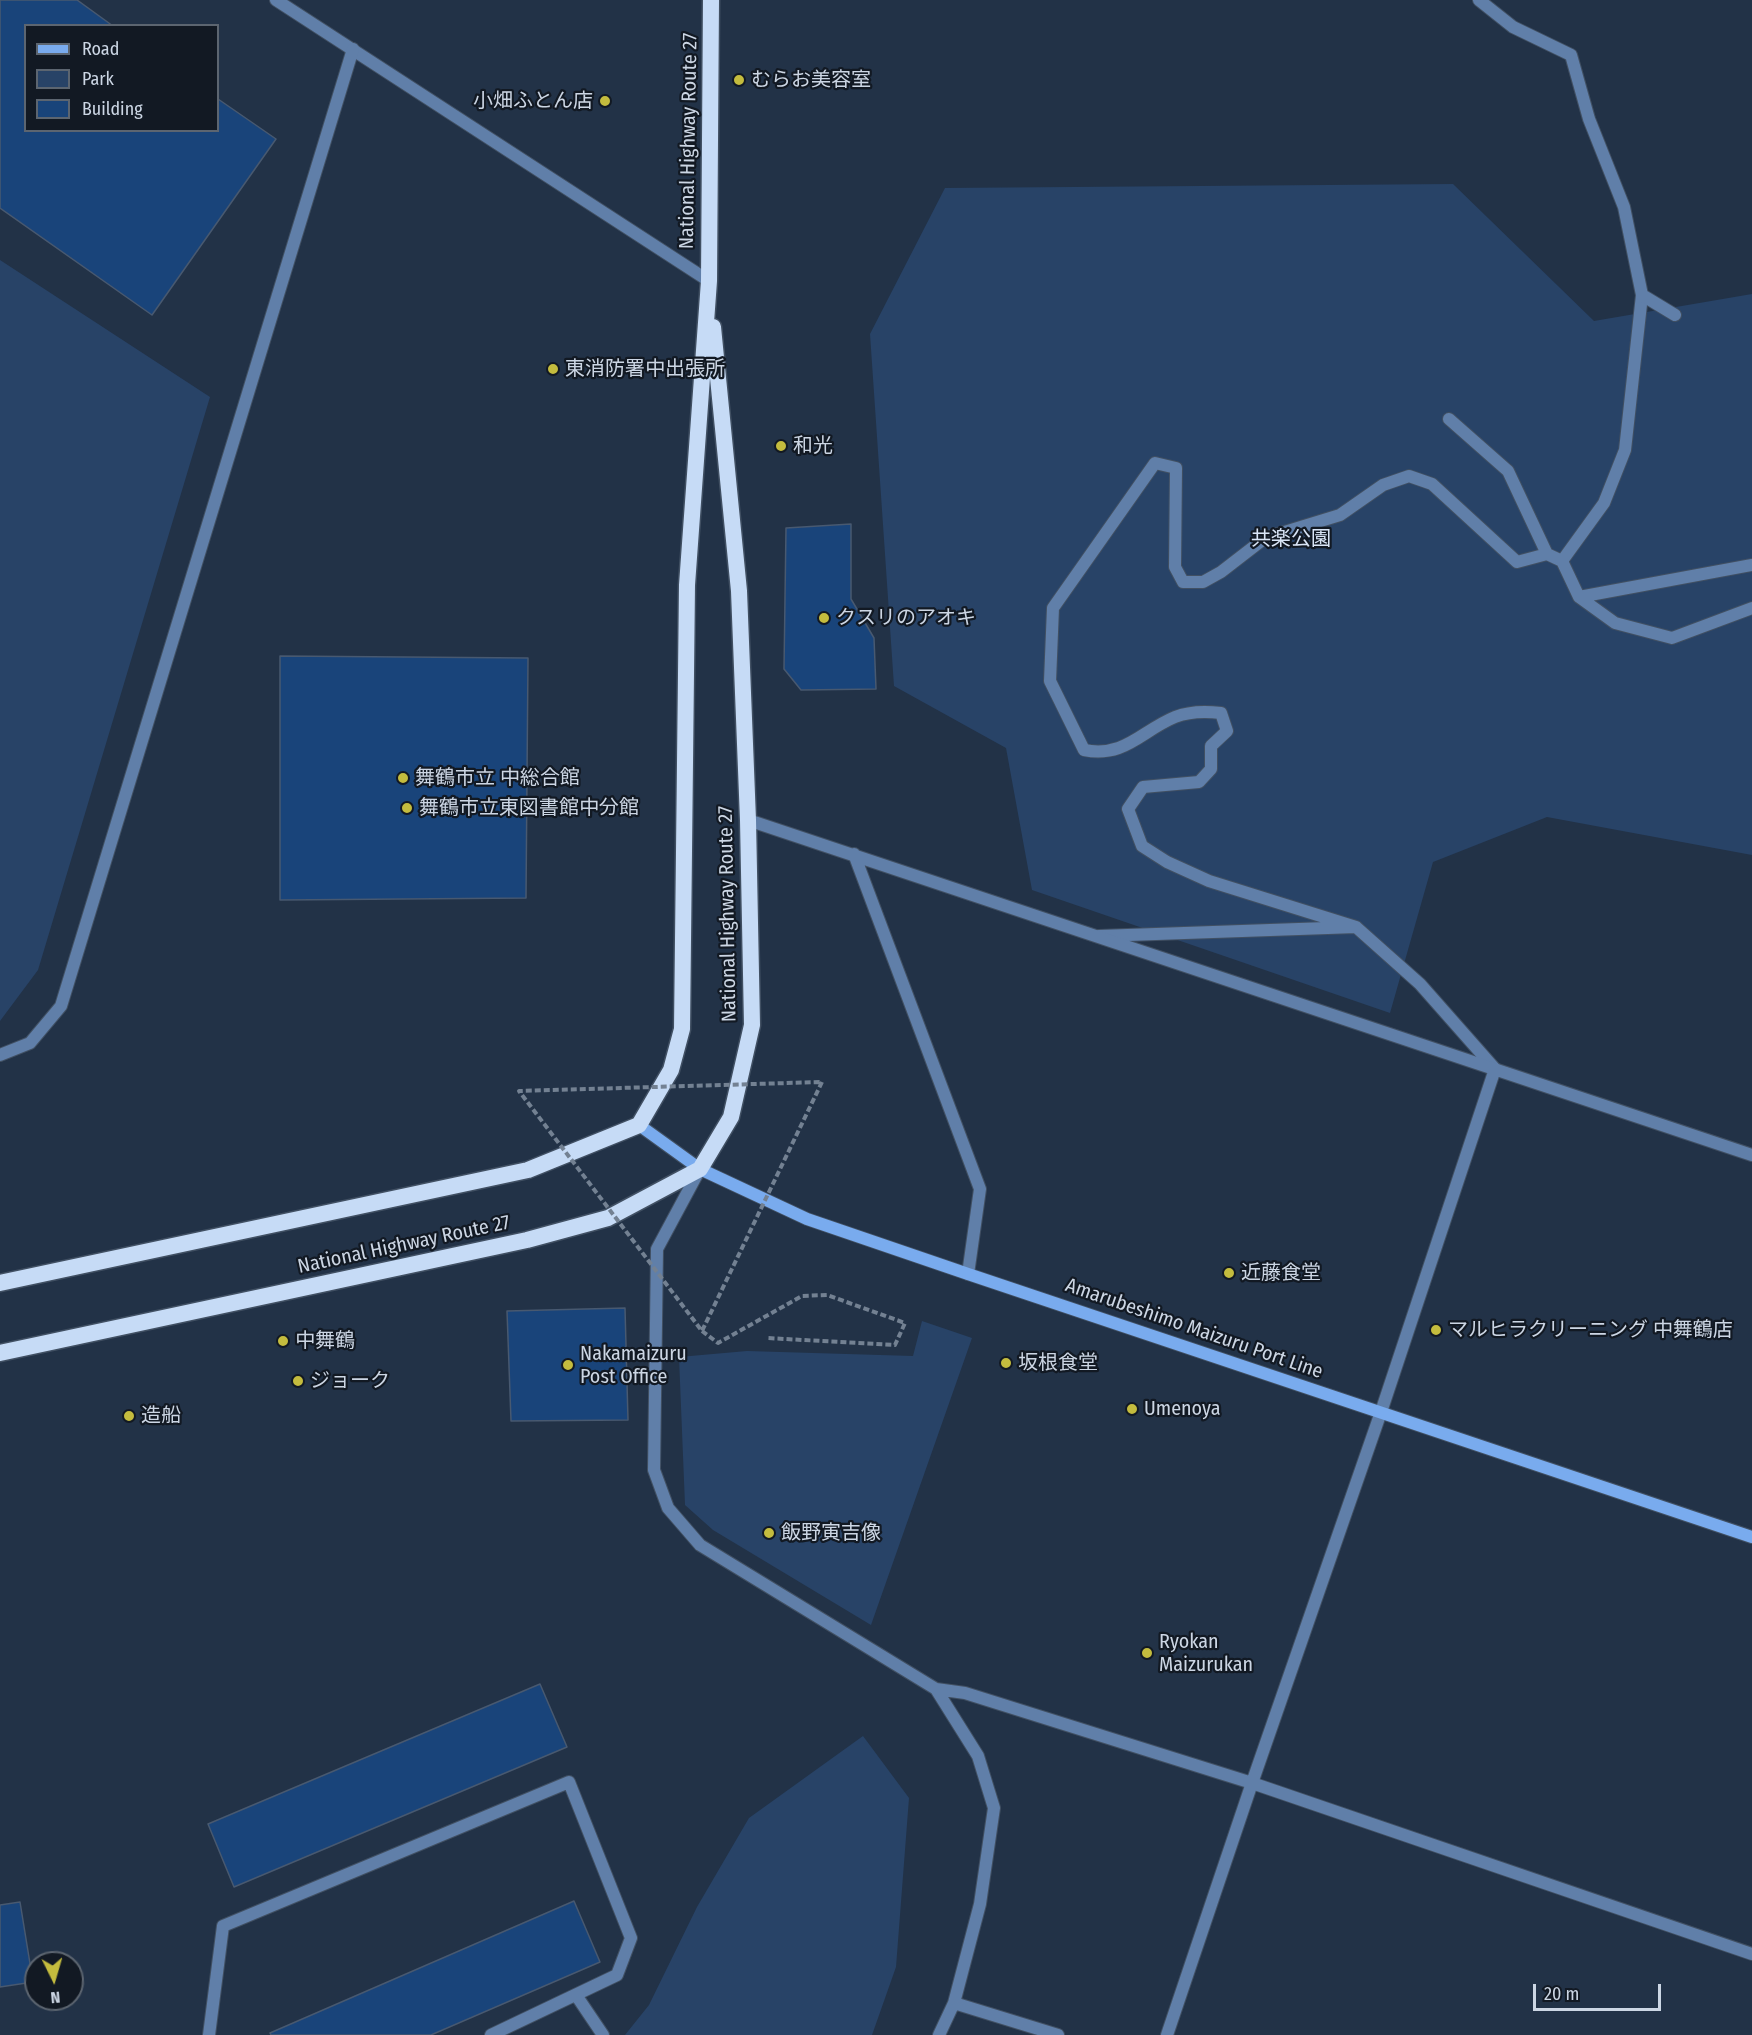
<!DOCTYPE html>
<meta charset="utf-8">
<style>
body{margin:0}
#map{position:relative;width:1752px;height:2035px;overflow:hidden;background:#223247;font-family:"Fira Sans Condensed",sans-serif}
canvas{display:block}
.legend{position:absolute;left:24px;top:24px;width:195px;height:108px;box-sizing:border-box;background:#121923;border:2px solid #5c6570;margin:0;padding:8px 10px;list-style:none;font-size:18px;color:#ccd6e4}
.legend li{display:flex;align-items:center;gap:12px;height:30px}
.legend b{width:30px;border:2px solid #5c6570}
.north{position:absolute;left:24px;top:1951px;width:60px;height:60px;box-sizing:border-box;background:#121923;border:2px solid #5c6570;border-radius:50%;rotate:175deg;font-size:16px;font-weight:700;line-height:24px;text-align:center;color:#ccd6e4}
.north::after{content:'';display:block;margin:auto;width:21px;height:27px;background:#c4bc3e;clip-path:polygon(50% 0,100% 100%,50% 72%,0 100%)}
.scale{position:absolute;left:1533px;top:1984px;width:128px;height:27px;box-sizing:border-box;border:3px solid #ccd6e4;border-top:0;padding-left:8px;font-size:18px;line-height:21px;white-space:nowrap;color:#ccd6e4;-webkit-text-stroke:4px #121923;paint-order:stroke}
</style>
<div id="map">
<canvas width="1752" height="2035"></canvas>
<ul class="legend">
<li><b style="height:8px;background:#79abee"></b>Road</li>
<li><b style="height:16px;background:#284367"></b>Park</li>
<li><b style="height:16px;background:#19447a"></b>Building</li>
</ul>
<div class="north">N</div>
<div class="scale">20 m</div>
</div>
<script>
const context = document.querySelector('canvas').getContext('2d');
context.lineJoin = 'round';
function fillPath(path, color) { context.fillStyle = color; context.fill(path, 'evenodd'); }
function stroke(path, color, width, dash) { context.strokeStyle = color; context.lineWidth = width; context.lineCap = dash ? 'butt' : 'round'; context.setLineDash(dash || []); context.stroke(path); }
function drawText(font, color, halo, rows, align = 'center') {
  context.font = font + ' "Fira Sans Condensed","Noto Sans JP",sans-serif'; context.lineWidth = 4.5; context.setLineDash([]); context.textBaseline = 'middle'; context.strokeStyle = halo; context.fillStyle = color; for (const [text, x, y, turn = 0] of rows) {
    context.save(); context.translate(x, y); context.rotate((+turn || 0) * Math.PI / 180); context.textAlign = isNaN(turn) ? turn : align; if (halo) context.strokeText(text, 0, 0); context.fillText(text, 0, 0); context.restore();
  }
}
fillPath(new Path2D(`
 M1453,184L1594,321L1752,294V855L1547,817L1433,862L1390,1013L1032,890L1006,748L894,686L870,334L945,188Z
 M0,260L210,397L38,970L0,1021Z
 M922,1321L972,1338L871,1625L713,1530L685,1505L679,1357L747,1351L913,1356Z
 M863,1736L909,1798L896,1967L872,2035H625L649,2005L697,1907L749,1818Z`), '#284367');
const building = new Path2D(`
 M0,0H77L113,26H26V130H218V99L276,139L152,315L0,208Z
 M851,524V599L874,638L876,689L801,690L784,669L786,528Z
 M280,656L528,658L526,898L280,900Z
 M625,1308L628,1420L511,1421L507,1311Z
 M540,1684L567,1747L234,1887L208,1824Z
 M574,1901L600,1962L431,2035H271L270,2033Z
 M20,1902L33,1982L0,1987V1905Z`);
fillPath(building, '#19447a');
stroke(building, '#485970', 1.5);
const service = new Path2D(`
 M1449,419L1508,471L1547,554
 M1562,561L1604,503L1625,450L1642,295
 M1579,597L1752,565
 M1356,927L1420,984L1495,1069
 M1099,936L1356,927L1209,881L1167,862L1142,846L1128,809L1143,787L1199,782L1211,769V746L1227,731L1221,713C1205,711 1190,711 1175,717C1141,731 1125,758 1084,750L1050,681L1053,608L1155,463L1176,468L1175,567L1183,582H1203L1221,572L1265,538L1340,515L1383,485L1409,476L1432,484L1517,562L1547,554L1562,561L1579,597L1615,623L1672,638L1752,608
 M576,1995L603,2035
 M209,2035L223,1926L569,1782L631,1938L617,1975L491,2035`);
const minor = new Path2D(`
 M276,0L709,281
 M1479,0L1513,27L1571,55L1589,119L1624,207L1642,295L1675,315
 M748,820L1752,1155
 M854,854L980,1189L968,1274
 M700,1169L657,1249L654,1470L668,1508L700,1545L936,1689L965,1693L1252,1783L1752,1954
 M936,1689L978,1756L994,1808L980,1904L954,2003L939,2035
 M954,2003L1058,2035
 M1167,2035L1252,1783L1381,1412L1495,1069`);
const tertiary = new Path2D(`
 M0,1055L30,1043L61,1006L353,49`);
const secondary = new Path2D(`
 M639,1125L700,1169L807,1219L968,1274L1752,1537`);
const trunk = new Path2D(`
 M0,1283L528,1170L639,1125L671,1070L682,1029L687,585L709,281L711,0
 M0,1353L527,1240L608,1218L700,1169L731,1117L752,1025L748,820L739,591L713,327`);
stroke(service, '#415063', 14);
stroke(minor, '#415063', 14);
stroke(tertiary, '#415063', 14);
stroke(secondary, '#415063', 14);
stroke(trunk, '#415063', 19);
stroke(new Path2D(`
 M702,1331L718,1343L802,1296L827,1295L905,1323L895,1345L767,1338`), '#738192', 4, [6, 3]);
stroke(service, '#607fa9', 12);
stroke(minor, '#607fa9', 12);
stroke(tertiary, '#607fa9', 12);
stroke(secondary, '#79abee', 12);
stroke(trunk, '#c6dbf6', 16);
stroke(new Path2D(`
 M822,1082L702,1331L519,1091Z`), '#738192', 4, [6, 3]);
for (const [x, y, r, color] of [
 [739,80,6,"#c4bc3e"],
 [605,101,6,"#c4bc3e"],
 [553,369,6,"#c4bc3e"],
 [781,446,6,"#c4bc3e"],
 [824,618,6,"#c4bc3e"],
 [403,778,6,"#c4bc3e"],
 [407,808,6,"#c4bc3e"],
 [1229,1273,6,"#c4bc3e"],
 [1436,1330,6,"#c4bc3e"],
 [283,1341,6,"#c4bc3e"],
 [1006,1363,6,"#c4bc3e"],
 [568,1365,6,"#c4bc3e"],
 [298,1381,6,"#c4bc3e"],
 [1132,1409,6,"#c4bc3e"],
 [129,1416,6,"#c4bc3e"],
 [769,1533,6,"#c4bc3e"],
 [1147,1653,6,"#c4bc3e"]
]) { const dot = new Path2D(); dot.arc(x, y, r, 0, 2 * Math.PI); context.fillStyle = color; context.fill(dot); stroke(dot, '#121923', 2); }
drawText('20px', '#ccd6e4', '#121923', [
 ["むらお美容室",751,80],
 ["小畑ふとん店",593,101,"right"],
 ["東消防署中出張所",565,369],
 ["和光",793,446],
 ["クスリのアオキ",836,618],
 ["舞鶴市立 中総合館",415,778],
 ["舞鶴市立東図書館中分館",419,808],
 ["近藤食堂",1241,1273],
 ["マルヒラクリーニング 中舞鶴店",1448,1330],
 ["中舞鶴",295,1341],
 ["Nakamaizuru",580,1354],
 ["Post Office",580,1377],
 ["坂根食堂",1018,1363],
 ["ジョーク",310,1381],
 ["Umenoya",1144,1409],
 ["造船",141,1416],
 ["飯野寅吉像",781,1533],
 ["Ryokan",1159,1642],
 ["Maizurukan",1159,1665]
], 'left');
drawText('20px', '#ccd6e4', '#121923', [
 ["National Highway Route 27",689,141,-89],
 ["National Highway Route 27",728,914,-91],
 ["National Highway Route 27",404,1245,-12],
 ["Amarubeshimo Maizuru Port Line",1194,1329,19]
]);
drawText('20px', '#d9e5f6', '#121923', [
 ["共楽公園",1291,539]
]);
</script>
